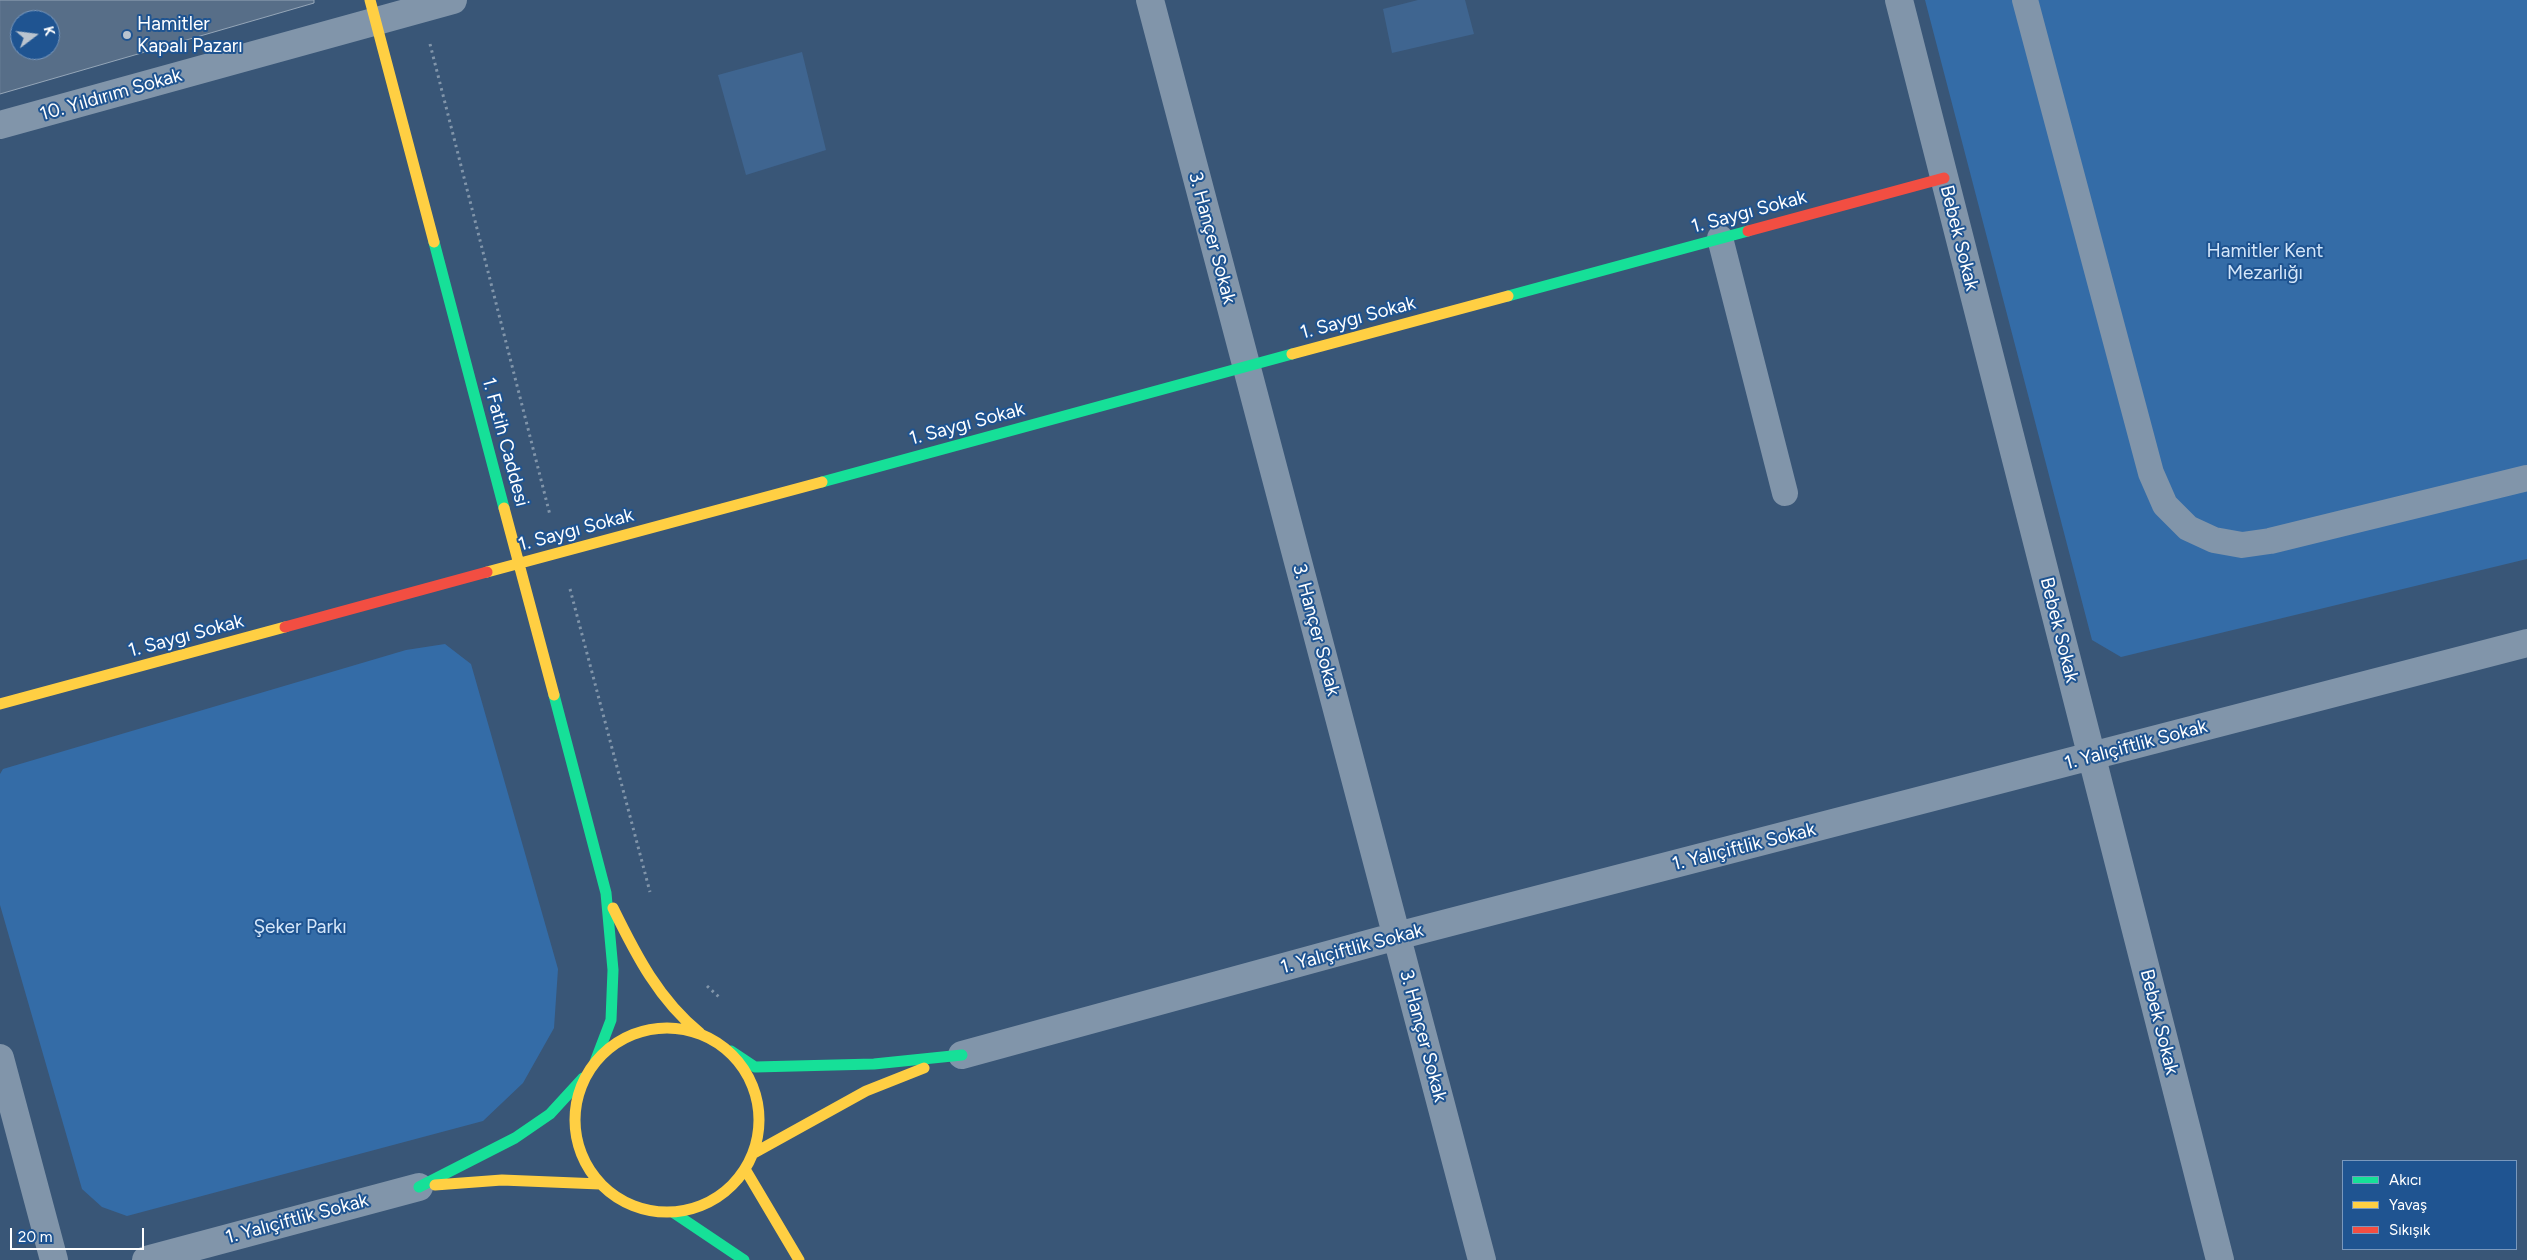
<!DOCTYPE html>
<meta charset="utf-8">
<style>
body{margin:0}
#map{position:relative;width:2527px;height:1260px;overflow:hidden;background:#395677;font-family:Figtree,sans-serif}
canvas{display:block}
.legend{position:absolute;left:2342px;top:1160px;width:175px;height:90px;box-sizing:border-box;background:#1f5491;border:1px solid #7998bd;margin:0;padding:6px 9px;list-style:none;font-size:15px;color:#fff}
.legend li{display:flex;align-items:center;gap:10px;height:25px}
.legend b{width:25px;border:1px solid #7998bd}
.north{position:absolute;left:10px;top:10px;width:50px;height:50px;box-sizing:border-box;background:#1f5491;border:1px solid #7998bd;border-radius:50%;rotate:75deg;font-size:14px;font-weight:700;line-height:20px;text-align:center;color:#fff}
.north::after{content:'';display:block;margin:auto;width:18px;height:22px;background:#bac4cf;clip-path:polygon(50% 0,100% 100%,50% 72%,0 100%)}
.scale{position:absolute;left:10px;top:1228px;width:134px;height:22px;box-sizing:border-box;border:2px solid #fff;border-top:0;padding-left:6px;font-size:15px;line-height:18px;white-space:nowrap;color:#fff;-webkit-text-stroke:4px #1f5491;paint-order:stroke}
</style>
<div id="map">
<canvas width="2527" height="1260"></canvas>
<ul class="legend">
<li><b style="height:6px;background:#16e098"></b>Akıcı</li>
<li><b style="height:6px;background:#ffcf43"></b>Yavaş</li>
<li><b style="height:6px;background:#f24e42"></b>Sıkışık</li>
</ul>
<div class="north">K</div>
<div class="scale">20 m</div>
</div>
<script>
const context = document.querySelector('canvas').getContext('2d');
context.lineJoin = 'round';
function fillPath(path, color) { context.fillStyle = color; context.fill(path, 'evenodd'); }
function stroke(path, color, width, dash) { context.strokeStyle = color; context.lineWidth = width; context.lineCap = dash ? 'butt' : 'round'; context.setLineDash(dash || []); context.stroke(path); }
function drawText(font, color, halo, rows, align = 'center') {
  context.font = font + ' Figtree,sans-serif'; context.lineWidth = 4; context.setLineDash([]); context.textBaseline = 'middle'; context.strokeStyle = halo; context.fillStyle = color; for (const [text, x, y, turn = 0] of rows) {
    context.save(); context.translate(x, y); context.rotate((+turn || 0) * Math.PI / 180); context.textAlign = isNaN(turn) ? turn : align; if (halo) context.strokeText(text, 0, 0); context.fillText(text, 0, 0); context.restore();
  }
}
fillPath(new Path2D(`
 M1925,0H2527V559L2121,657L2092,640Z
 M445,644L471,664L558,969L554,1028L523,1083L483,1121L127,1216L102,1207L82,1189L0,905V774L3,769L406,650Z`), '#346ca7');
fillPath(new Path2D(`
 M1418,0H1465L1474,34L1392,53L1383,9Z
 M802,52L826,150L746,175L718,75Z`), '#3f6590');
const building = new Path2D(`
 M0,0H314V3L0,94ZM20,20H50V50H20Z`);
fillPath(building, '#576e88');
stroke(building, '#95a6b8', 1);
stroke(new Path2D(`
 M430,44L550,515
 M570,589L650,892
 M707,986L719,997`), '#8195aa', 3, [2.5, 4]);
stroke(new Path2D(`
 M2025,0L2151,473L2165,505L2188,528L2214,540L2242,545L2270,541L2527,478
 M1720,238L1785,493`), '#8195aa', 26);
stroke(new Path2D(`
 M1150,0L1482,1260
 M1899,0L2220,1260
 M0,125L453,0
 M962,1055L1397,936L2527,643
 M0,1058L54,1260
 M146,1260L419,1187`), '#8195aa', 28);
stroke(new Path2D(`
 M434,242L504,508
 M1508,296L1748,231
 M822,482L1292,354
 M554,695L606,893L613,970L611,1020L595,1062
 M731,1051L755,1067L874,1064L962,1055
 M419,1187L515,1138L550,1114L583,1078
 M674,1213L744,1260`), '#16e098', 11);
stroke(new Path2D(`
 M370,0L434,242
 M1292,354L1508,296
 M504,508L554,695
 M487,572L822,482
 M0,704L285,627
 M613,908C636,955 659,1000 700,1033
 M575 1120a92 92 0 1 1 184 0a92 92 0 1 1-184 0Z
 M754,1153L866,1091L924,1068
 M745,1169L799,1260
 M435,1185L502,1180L600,1184`), '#ffcf43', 11);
stroke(new Path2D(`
 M1748,231L1944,178
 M285,627L487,572`), '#f24e42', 11);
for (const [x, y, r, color] of [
 [127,35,5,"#bac4cf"]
]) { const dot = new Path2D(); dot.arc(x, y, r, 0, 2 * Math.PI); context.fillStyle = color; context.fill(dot); stroke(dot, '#1f5491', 2); }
drawText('19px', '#fff', '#1f5491', [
 ["Hamitler",137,24],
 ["Kapalı Pazarı",137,46]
], 'left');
drawText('19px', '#fff', '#1f5491', [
 ["10. Yıldırım Sokak",111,95,-16],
 ["1. Saygı Sokak",1749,212,-15],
 ["3. Hançer Sokak",1212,238,75],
 ["Bebek Sokak",1959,238,76],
 ["1. Saygı Sokak",1358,318,-15],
 ["1. Saygı Sokak",967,424,-15],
 ["1. Fatih Caddesi",505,442,75],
 ["1. Saygı Sokak",576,530,-15],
 ["3. Hançer Sokak",1316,630,75],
 ["Bebek Sokak",2059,630,76],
 ["1. Saygı Sokak",186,636,-15],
 ["1. Yalıçiftlik Sokak",2136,745,-15],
 ["1. Yalıçiftlik Sokak",1744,847,-14],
 ["1. Yalıçiftlik Sokak",1352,949,-15],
 ["Bebek Sokak",2159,1022,76],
 ["3. Hançer Sokak",1423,1036,75],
 ["1. Yalıçiftlik Sokak",297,1219,-15]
]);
drawText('19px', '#d5e7fa', '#1f5491', [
 ["Hamitler Kent",2265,251],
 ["Mezarlığı",2265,273],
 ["Şeker Parkı",300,927]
]);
</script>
